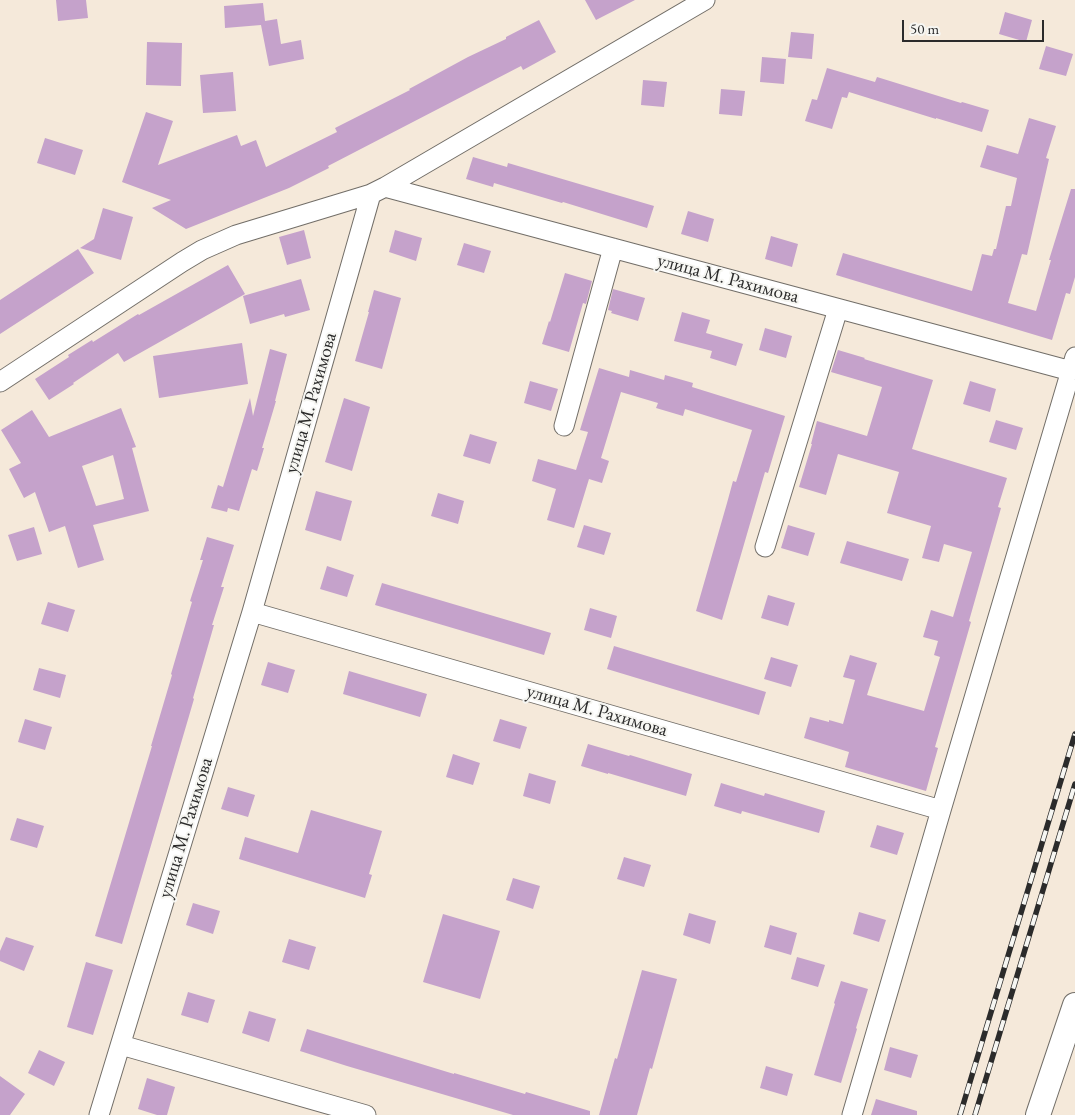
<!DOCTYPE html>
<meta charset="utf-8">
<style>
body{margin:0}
#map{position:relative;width:1075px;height:1115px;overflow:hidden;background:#f5e9da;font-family:"EB Garamond",serif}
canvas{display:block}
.scale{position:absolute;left:902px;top:20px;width:142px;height:22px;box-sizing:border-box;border:2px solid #2b2b2b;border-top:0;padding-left:6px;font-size:15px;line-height:18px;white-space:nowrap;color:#2b2b2b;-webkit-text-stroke:4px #f6f6f2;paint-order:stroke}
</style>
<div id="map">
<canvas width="1075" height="1115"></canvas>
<div class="scale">50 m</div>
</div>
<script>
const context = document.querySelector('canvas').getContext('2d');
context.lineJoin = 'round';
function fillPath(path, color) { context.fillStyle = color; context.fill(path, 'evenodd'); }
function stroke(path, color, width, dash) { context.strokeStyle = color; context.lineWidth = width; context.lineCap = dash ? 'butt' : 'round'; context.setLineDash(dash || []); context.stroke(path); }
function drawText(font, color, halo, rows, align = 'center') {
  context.font = font + ' "EB Garamond",serif'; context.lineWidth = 4; context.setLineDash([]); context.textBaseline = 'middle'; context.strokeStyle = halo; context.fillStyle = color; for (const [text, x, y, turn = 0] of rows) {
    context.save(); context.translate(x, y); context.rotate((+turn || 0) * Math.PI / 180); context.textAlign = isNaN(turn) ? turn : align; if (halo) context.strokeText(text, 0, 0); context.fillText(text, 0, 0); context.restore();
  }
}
fillPath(new Path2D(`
 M56,0H86L88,18L58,21Z
 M585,0H635L596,20Z
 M263,3L265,21L277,19L281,44L301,40L304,59L269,66L261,25L225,28L224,6Z
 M1005,12L1032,20L1026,42L999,34Z
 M539,20L556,52L523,70L521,66L328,166L329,168L289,188L186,229L152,208L171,200L122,182L146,112L173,121L158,165L237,135L241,146L256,140L266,167L337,132L335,128L410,90L409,89L468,57L506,39V37Z
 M791,32L814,34L812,59L788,57Z
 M147,42L182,43L181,86L146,85Z
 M1046,46L1073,54L1066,76L1039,69Z
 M762,57L786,59L784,84L760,82Z
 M827,68L875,82L877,77L961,103L962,102L989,110L982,132L936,118V119L849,92L847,98L842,97L832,129L805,121L812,99L817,100Z
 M233,72L236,111L203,113L200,75Z
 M643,80L667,82L664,107L641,105Z
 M721,89L745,91L742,116L719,114Z
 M1029,118L1056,126L1046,158L1049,159L1027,255L1022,254L1008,303L1036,311L1051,260H1049L1071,189H1075V277L1070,294L1066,293L1052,340L836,275L843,253L972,291L982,254L992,256L994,249H996L1006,206H1011L1017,178L980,167L987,145L1018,154Z
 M45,138L83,150L75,175L37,163Z
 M473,157L507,167L508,163L654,206L647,228L563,202L562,203L494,183L493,187L466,179Z
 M103,208L133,217L121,260L80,248L94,239Z
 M688,211L714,219L708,242L681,234Z
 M304,230L311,258L287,265L279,237Z
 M395,230L422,238L416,261L389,252Z
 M771,236L798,244L792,267L765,259Z
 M464,243L491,251L484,273L457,265Z
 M78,249L94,273L0,334V300Z
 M228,265L245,294L124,362L118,353L73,383L74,384L49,400L35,379L69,357L68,355L92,340L93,342L138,314L139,315Z
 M565,273L592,281L586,304L583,303L569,352L542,344L549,321L550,322Z
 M301,279L310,310L285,317L284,314L250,324L243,296Z
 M613,289L645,298L638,321L611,313L612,311L608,310Z
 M374,290L401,298L382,369L355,361L369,312H368Z
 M682,312L710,320L706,333L743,344L736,366L710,358L712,351L674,341Z
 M765,328L792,336L786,358L759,350Z
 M242,343L248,384L159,398L153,356Z
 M270,349L287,354L275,401H276L262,448H264L257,471L252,469L239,511L228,508L227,512L211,508L218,485L223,487L250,398L253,416Z
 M838,350L865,358L864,359L933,380L912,449L1007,478L998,507L1001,508L969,621L971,622L935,747L938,748L926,791L845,767L849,752L804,738L810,717L829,722V720L843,724L855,680L843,677L850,655L877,663L867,695L924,711L940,657L934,655L938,641L923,637L931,610L953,617L972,552L944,544L939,562L922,558L931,526L887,513L899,472L838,454L826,495L799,487L812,444H811L817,421L867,436L882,387L831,372Z
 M599,368L629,377L630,370L664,380L665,375L693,383L692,387L785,416L768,473L765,472L722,620L696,611L727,503L733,481L736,482L752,430L685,409L683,416L656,408L658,403L621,392L601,458L609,461L602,483L589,479L574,528L547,520L556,489L532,481L538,459L576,470L588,432L580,430Z
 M530,381L558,389L551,411L524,403Z
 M970,381L996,389L990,412L963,404Z
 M344,398L370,407L352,471L325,462Z
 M121,408L136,447L132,448L149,511L93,525L104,560L78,568L65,526L49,532L35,492L24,498L9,469L21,463L1,430L32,410L49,437ZM113,455L124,499L96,506L82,466Z
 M996,420L1023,428L1016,450L989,442Z
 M470,434L497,442L490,464L463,456Z
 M316,491L352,501L341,541L305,530Z
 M438,493L464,501L458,524L431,516Z
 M584,525L611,533L604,555L577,547Z
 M788,525L815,533L808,556L781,548Z
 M34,527L42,554L17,561L8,535Z
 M207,537L234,545L221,587H224L212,625H214L193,698L194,699L122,944L95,936L152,746H151L172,675L171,674L192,602L190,601L203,560H200Z
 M847,541L909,559L902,581L840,563Z
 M327,566L354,575L347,597L320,589Z
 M382,583L551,633L544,655L375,605Z
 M768,595L795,603L788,626L761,618Z
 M48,602L75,610L68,632L41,624Z
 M590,608L617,616L611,638L584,630Z
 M614,646L766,692L759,715L607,669Z
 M771,657L798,665L791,687L764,679Z
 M268,662L295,670L288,693L261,685Z
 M39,668L66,675L60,698L33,690Z
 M349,671L427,694L420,717L343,694Z
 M25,719L52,727L45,750L18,742Z
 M500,719L527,727L520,749L493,741Z
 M588,744L629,756L630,755L692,774L686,796L608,773V774L581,766Z
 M453,754L480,763L473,785L446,777Z
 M529,773L556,781L550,804L523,796Z
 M721,783L764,796L765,793L825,811L819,833L742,811L741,814L714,806Z
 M228,787L255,795L248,817L221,809Z
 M311,810L382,831L369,874L372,875L365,898L239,859L245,837L298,853Z
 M17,818L44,826L37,848L10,840Z
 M877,825L904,833L897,855L870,847Z
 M624,857L651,865L644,887L617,879Z
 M513,878L540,886L533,909L506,900Z
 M193,903L220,911L213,934L186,925Z
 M859,912L886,920L879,942L853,934Z
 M689,913L716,921L710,944L683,935Z
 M443,914L500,931L480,999L423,982Z
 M770,925L797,933L791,955L764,947Z
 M6,937L34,946L24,971L0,961V951Z
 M289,939L316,947L309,970L282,962Z
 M797,957L825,965L818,987L791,979Z
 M86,962L113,970L93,1035L67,1027Z
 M642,970L677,979L652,1069L650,1068L637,1115H599L615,1058L617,1059Z
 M841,981L868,989L856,1028L857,1029L841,1083L814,1075L835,1004L834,1003Z
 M188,992L215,1000L208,1023L181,1015Z
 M249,1011L276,1019L269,1042L242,1033Z
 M307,1029L454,1074V1073L525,1094L526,1092L590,1111V1115H513L347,1066L300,1051Z
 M890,1047L918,1055L911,1078L884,1070Z
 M39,1050L65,1062L54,1086L28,1073Z
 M766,1066L793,1074L787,1096L760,1088Z
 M0,1076L25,1094L10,1115H0Z
 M147,1078L175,1087L167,1115H157L138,1109Z
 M876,1099L917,1111V1115H871Z`), '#c5a2cb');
const minor = new Path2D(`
 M385,187L1071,371
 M0,382L182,262L202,250L236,235L371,194L385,187L705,0
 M564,426L613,248
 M765,547L838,309
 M252,612L941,810
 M121,1045L366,1115
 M99,1115L252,612L371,194
 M852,1115L941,810L1075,357`);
const major = new Path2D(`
 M1038,1115L1075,1005`);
stroke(minor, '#726e68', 21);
stroke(major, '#726e68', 26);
stroke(minor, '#fff', 19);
stroke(major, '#fff', 24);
const rail = new Path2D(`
 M960,1115L1075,734
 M975,1115L1075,784`);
stroke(rail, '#2b2b2b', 5.5);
stroke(rail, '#f6f6f2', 4, [11]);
drawText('19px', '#2b2b2b', '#f6f6f2', [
 ["улица М. Рахимова",728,279,15],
 ["улица М. Рахимова",311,403,-74],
 ["улица М. Рахимова",597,711,16],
 ["улица М. Рахимова",186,828,-73]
]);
</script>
